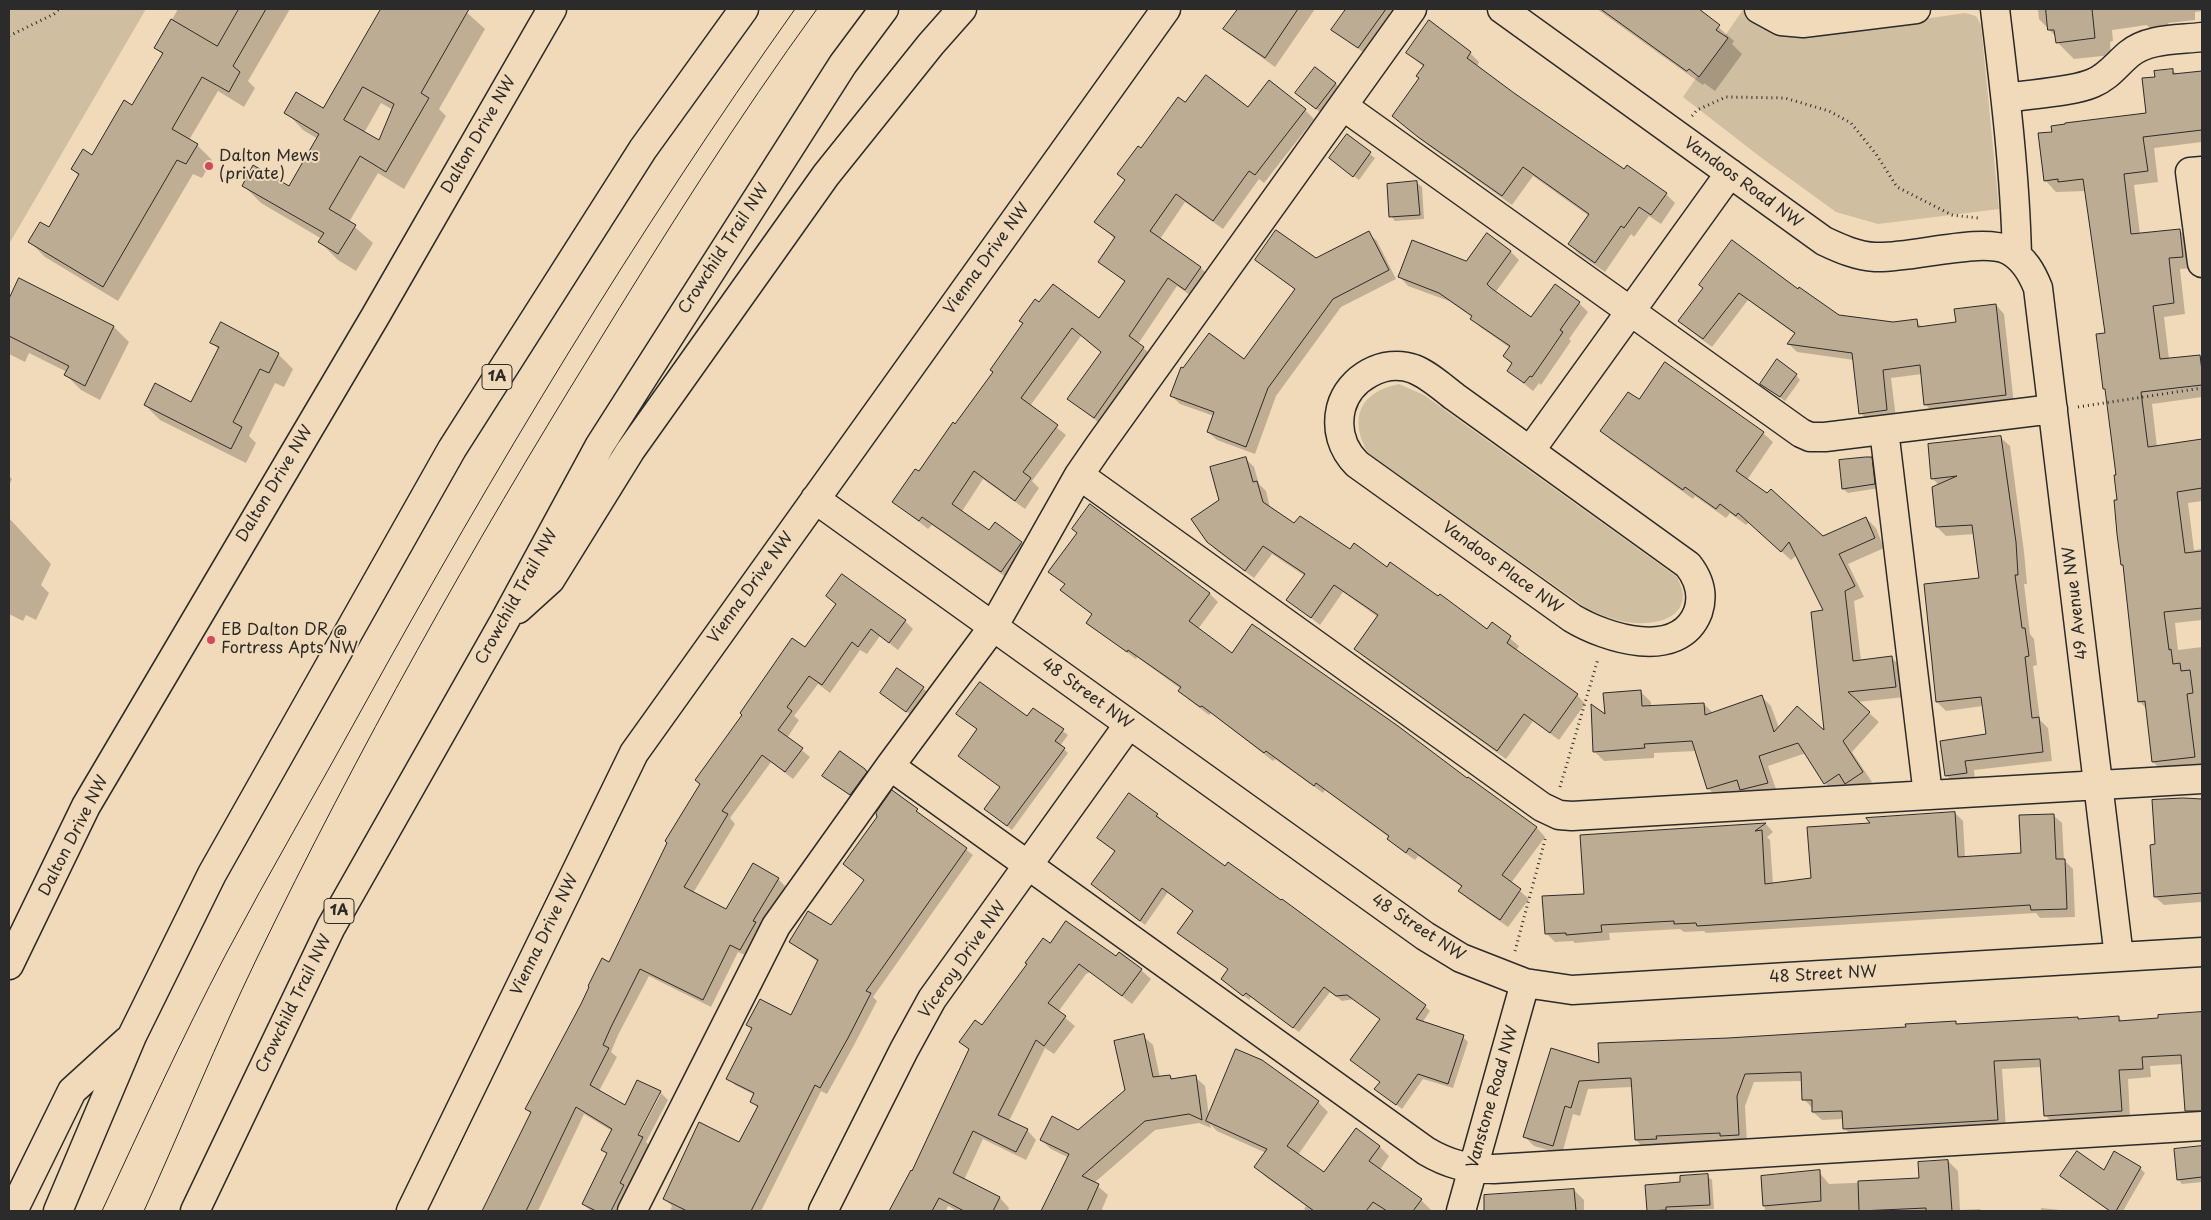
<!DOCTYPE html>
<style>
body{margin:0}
#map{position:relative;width:2211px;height:1220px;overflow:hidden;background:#f1dab9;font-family:"Playpen Sans",sans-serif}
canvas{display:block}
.frame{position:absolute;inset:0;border:10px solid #2b2b2b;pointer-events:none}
</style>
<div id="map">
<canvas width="2211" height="1220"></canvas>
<div class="frame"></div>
</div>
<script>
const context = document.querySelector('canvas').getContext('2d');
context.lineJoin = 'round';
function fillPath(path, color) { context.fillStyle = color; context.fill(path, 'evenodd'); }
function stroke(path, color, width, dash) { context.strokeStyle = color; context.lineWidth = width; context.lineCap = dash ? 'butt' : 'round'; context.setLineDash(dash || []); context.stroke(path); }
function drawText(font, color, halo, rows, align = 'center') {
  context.font = font + ' "Playpen Sans",sans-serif'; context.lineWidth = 4; context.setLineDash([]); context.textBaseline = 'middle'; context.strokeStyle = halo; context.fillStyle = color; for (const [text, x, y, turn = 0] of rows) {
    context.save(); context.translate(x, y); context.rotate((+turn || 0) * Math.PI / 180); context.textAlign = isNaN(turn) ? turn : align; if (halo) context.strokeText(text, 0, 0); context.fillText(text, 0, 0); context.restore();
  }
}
fillPath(new Path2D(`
 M9,9H146L9,244Z
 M1742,11L1794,38L1965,13L1976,16L1981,25L1999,209L1878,224L1836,212L1763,159L1683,97Z
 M1399,384L1424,395L1677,577C1679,582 1683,589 1683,595C1683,624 1643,626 1621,621C1610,619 1599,613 1589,610L1368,453C1348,418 1360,392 1399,384Z`), '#d0bea1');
fillPath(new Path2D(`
 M178,9H290L248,81L255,88L244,107L218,91L189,140L197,145L212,160L202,178L193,174L118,301L45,257L30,242L49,228L80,177L72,169L92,156L133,107L163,55L156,48Z
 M382,9H463L485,29L439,109L446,116L404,189L378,173L349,222L373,243L356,271L338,260L320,242L322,239L261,203L243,185L290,187L318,139L303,130L286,112L324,110ZM381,103L393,110L379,142L364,133Z
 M1238,9H1315L1275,67L1235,38L1225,29Z
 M1348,9L1351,11L1353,9H1394L1363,52L1333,30Z
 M1597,9H1698L1734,41L1732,44L1742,54L1715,91L1704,83L1703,85Z
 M2038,9H2202V11L2195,12V20L2168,23L2169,29L2152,31L2147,25L2112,30L2113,41L2110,42L2111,55L2074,59L2057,42L2056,37L2039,19Z
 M1407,53H1470L1479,62L1477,66L1514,94L1624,171L1666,194L1675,203L1661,224L1649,216L1634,237L1631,234L1605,272L1579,254L1569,244L1589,216L1533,176L1512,205L1429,146L1393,116L1420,79L1424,67Z
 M2172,70L2178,75L2202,72V142L2154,148L2158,182L2134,185L2140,234L2179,230L2191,241L2194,268L2180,269L2185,314L2164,317L2169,359L2200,356L2202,358V397L2152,404L2157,447L2202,441V501L2188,503L2194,550L2202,549V620L2175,623L2178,650L2202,647V768L2165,773L2153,762L2147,709L2139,701L2125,567L2122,564L2117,476L2107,391L2104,388L2106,334L2086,191L2056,192L2045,180L2148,114L2156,78Z
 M1335,83L1340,88L1321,113L1296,93Z
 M1185,104L1249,109L1305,110L1314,119L1264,183L1259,179L1223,229L1185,202L1160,239L1201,268L1210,277L1194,298L1177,286L1138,344L1153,356L1103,426L1069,399L1102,353L1081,336L1030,406L1066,435L1032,481L1039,488L1025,509L983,479L961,513L989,532L1021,543L1030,552L1010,580L932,525L928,529L893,502L919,473L956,426L994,372L1024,324L1020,321L1099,319L1125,282L1099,261L1115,239L1096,222L1126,181L1119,174Z
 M1347,136L1375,158L1359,180L1330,158Z
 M1417,183L1422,187L1424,219L1395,221L1391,216Z
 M1368,233L1377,241L1396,279L1341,307L1276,396L1255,454L1217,440L1208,432L1214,416L1180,404L1172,396L1244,361L1296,290L1256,260H1316Z
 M1511,252L1519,260L1495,293L1531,319L1579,303L1588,312L1569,339L1571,341L1541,385L1539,383L1533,391L1508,371L1512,364L1504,356L1510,348L1480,327L1472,317L1449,301L1408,286L1400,277Z
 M19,280L114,327L129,342L100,400L81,390L66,375L67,372L29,353L25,362L9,354V301Z
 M1704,288L1798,291L1838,316L1893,324L1916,321L1923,328L1957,324L1996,305L2004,314L2014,404L1934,413L1925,404L1922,374L1891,378L1896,418L1869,422L1861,413L1854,360L1797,352L1789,344L1795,334L1748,300L1712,347L1688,329L1680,321Z
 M212,342L278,354L293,369L284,387L275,383L249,436L256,443L246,463L160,420L145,405L192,404L219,350Z
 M1796,375L1800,380L1785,401L1762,384Z
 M1639,401L1763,433L1773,442L1747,480L1823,538L1866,518L1876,528L1884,548L1848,564L1864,597L1854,601L1861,661L1892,658L1902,668L1905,697L1857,702L1879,722L1852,752L1872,782L1856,793L1847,784L1835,793L1825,783L1806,753L1768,766L1777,792L1751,800L1742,791L1718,798L1708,788L1696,751L1654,753V758L1604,761L1594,751L1606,717L1641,692L1651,702V707L1704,704L1713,713L1761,696L1771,706L1779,728L1826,733L1825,611L1797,555L1791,560L1749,522L1746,525L1730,513L1726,518L1695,496L1693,499L1611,440L1601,431Z
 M2000,437L2010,446L2024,552L2027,584H2024L2030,634L2034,639L2037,665L2033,666L2040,720L2048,728L2052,761L1974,770L1975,782L1955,784L1946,775L1987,736L1983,706L1946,711L1937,702L1980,579L1975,534L1946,536L1937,527L1939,485L1932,478Z
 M1246,459L1254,467L1259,484L1266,491L1270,508L1295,525L1387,568L1487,630L1493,624L1519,646L1516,651L1577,695L1585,704L1559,740L1533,721L1506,759L1364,657L1356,649L1378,617L1343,592L1320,625L1288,600L1305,576L1272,554L1254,578L1217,551L1208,542L1221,500Z
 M1871,459L1876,463L1879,488L1848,493L1843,489Z
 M9,476L12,479L9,485Z
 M1090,506L1210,594L1218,602L1198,629L1232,654L1467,780L1468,778L1537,828L1545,837L1511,883L1529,899L1508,927L1468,899L1459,891L1462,887L1418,856L1415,860L1397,847L1390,838L1325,790L1323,793L1275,759L1273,761L1211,713L1209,715L1188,699L1180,691L1181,689L1137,657L1136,659L1087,623L1093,615L1062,590L1066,585L1050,572L1078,534Z
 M9,518L51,564L41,585L49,593L36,620L26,615L23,621L9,614Z
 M828,596L905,621L913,629L898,650L880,636L867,654L860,650L830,693L818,684L794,716L799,720L787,738L810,757L793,779L771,762L730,818L735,824L693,893L727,910L778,879L786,887L761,929L749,957L738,952L711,1007L649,976L618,1035L611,1052L617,1057L599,1091L625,1106L660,1092L668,1100L646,1142L650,1146L623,1211H591L583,1204L608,1155L603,1149L612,1131L584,1114L538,1211H483L531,1114L527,1109L610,963L805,649L837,605ZM658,1094H661L636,1141L634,1140Z
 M923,688L927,692L911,715L886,697Z
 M1034,709L1068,735L1060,746L1068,753L1012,830L990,813L1001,788L978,730L963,719L1027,718Z
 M864,770L869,775L855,799L824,776Z
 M892,792L973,855L873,997L877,1001L854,1045L827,1094L821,1091L761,1211H670L672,1206L665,1199L740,1144L758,1108L752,1101L755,1095L735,1085L728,1078L752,1030L748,1025L792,1016L818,962L790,942L831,926L865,881L844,864L878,817Z
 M2202,800L2201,902L2164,905L2155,897L2156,846L2153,801Z
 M1955,813L1963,821L1965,858L2022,855L2053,815L2062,823L2064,860L2073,869L2075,917L2040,918L2036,913L1706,933L1704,931L1684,932L1680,929L1609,933L1610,940L1575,943L1573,941L1555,942L1546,933L1585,895L1581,837L1766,824L1773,832L1767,837L1770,840L1773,884L1813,880L1872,825Z
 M1157,815L1162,820L1161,821L1425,1006L1430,1011L1422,1023L1463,1037L1468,1042L1453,1088L1423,1079L1402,1109L1376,1089L1381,1082L1352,1060L1381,1019L1354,999L1342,1001L1330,992L1299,1032L1251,997L1249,1000L1222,979L1229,970L1184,938L1194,912L1168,892L1145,925L1098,889L1116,852L1098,838Z
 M1050,945L1116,958L1141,970L1151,979L1132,1004L1090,972L1086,974L1058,1012L1075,1026L1054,1054L1045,1048L1009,1121L1027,1130L1036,1140L1026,1160L983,1139L964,1180L1000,1198L1009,1208L1008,1211H957L948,1206L946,1211H890L911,1172L913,1173L970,1050L961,1042L982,1026Z
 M2202,1013V1116L2195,1117L2186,1108L2183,1064L2150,1066L2151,1077L2128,1079L2130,1119L2054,1124L2045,1115L2042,1067L2002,1069L2006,1128L1853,1137L1844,1128V1119L1822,1120L1813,1112V1109L1804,1099L1803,1081L1754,1082L1745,1106L1747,1143L1727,1141L1665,1145V1148L1645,1149L1636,1140L1632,1087L1588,1089L1580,1116L1573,1114L1562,1154L1534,1146L1525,1137L1551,1049L1601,1064L1709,1040L1907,1028L1955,1023L1958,1025L2078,1018L2080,1020L2119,1018L2123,1022L2159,1020V1016Z
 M1143,1036L1153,1045L1160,1078L1170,1076L1174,1080L1195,1077L1205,1086L1209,1116L1261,1061L1318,1102L1328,1112L1298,1155L1324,1174L1379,1146L1389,1156L1380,1170L1421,1200L1431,1210L1307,1211L1304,1209L1306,1206L1266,1177L1256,1167L1266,1153L1217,1131L1210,1124L1211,1128L1199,1123L1155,1130L1094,1183L1108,1195L1102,1209L1104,1211H1042L1069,1158L1051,1149L1041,1140L1078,1131L1126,1090Z
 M2202,1147V1182L2182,1184L2178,1179L2175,1150Z
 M1948,1161L1958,1171L1960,1210L1980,1209L1982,1211H1765L1762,1177L1819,1172L1829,1184L1920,1180Z
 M2140,1168L2145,1173L2123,1211H2109L2061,1176Z
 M1707,1176L1712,1180L1714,1209L1648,1211L1646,1186L1682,1183Z
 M1574,1190L1584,1200V1211H1500L1499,1196Z
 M2041,1208L2070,1211H2041Z`), '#0003');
const building = new Path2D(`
 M239,9H266L233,66L240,72L229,92L202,77L172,129L198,144L186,164L177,160L103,287L28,242L40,222L49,227L79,174L71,169L83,149L92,155L124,100L132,105L163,53L154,48L171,19L217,46Z
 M381,9H469L421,93L429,98L386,172L360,156L329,209L356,225L338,254L318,242L324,233L242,186L253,165L289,186L319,134L284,113L296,92L323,108ZM363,87L394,104L379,140L344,120Z
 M1238,9H1298L1265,58L1223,29Z
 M1346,9H1386L1358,48L1331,30Z
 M1601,9H1699L1720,25L1716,30L1728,38L1699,77L1689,69L1687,71Z
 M2046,9H2092L2095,38L2056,43L2054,30H2048Z
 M1429,20L1471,52L1467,58L1514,93L1624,169L1627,165L1667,193L1651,215L1639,207L1624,228L1621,226L1595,263L1568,244L1589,214L1523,167L1502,196L1418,137L1392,116L1419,78L1416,76L1424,65L1406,53Z
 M1315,67L1336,83L1316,109L1295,93Z
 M2173,69V74L2202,71V130L2143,137L2148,171L2124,174L2131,234L2180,229L2183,257L2169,258L2174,303L2153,306L2160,359L2200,355L2202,371V385L2141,392L2148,447L2202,439V488L2177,492L2185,553L2202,551V608L2164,612L2169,650L2171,649L2173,664L2180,663L2181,671L2190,670L2193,693L2187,694L2195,757L2152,762L2145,701L2138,702L2123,565H2121L2117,534L2114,500H2117L2114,475H2116L2105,389H2103L2096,334L2105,333L2083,179L2058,182V179L2044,181L2038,133L2052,132L2051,126L2065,124V123L2146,113L2142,78L2155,77L2154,71Z
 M1206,75L1248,107L1269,80L1306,109L1255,175L1249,171L1213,221L1176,194L1150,231L1201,267L1185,290L1168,278L1129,336L1144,347L1094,418L1067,399L1101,352L1072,328L1021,398L1058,425L1023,472L1031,478L1015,501L974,471L952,504L989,530L995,522L1022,542L1001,572L922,517L919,521L892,502L915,469L919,471L953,422L955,424L993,372L990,370L1023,323L1019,321L1035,299L1039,302L1053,284L1099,318L1125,281L1098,262L1115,237L1094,222L1125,180L1117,174L1138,146L1141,148L1178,97L1185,102Z
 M1347,134L1371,152L1353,177L1329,158Z
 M1417,181L1420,215L1389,217L1387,184Z
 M1276,230L1316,258L1369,231L1389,270L1333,299L1268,388L1246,447L1207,432L1214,412L1170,396L1181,367L1183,368L1209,333L1244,359L1295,289L1255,260Z
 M1487,233L1511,251L1487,284L1491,288L1531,317L1555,284L1580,302L1560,330L1563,332L1548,354L1532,377L1530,376L1524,383L1507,371L1512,363L1503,356L1510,346L1470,319L1472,316L1439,293L1398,277L1412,240L1466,261Z
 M1732,240L1798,289L1799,287L1839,315L1893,322L1917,319L1918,327L1956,322L1954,309L1996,304L2006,395L1924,405L1920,365L1883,370L1887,410L1859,414L1852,353L1787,344L1795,333L1739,293L1703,339L1678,321L1703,288L1699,285Z
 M19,278L114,326L85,386L64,375L69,366L9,336V299Z
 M221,322L279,353L269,373L260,369L233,422L242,427L231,449L144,405L155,383L191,402L219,347L210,343Z
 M1777,359L1797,374L1780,397L1760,384Z
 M1665,362L1764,432L1736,471L1767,493L1771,489L1823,536L1866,517L1875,538L1839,554L1855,586L1845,591L1853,661L1892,656L1896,687L1848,692L1870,712L1843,741L1863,772L1845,784L1839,774L1824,784L1798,743L1759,756L1768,783L1740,790L1737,780L1707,789L1692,741L1644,744L1645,748L1593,752L1591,704L1605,714L1603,693L1641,690L1642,706L1704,703L1705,715L1762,695L1774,732L1797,706L1824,730L1811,612L1823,610L1789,542L1781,552L1738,513L1736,516L1720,504L1716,509L1685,487L1683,490L1600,431L1628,392L1639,399Z
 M2001,436L2016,542L2018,575H2015L2022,628H2025L2029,656L2025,657L2032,718L2039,717L2043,752L1965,761L1967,773L1945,776L1940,741L1986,734L1981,697L1936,702L1924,584L1979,578L1972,525L1936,527L1932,487L1957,476L1931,479L1928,444Z
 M1246,457L1253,482L1257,481L1263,502L1294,523L1300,516L1350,549L1354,543L1387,567L1390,562L1438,596L1440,594L1487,629L1492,622L1511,636L1507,643L1578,694L1550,733L1524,714L1497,751L1354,649L1378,615L1334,585L1311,618L1286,600L1305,574L1263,546L1245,571L1207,542L1191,519L1219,500L1210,467Z
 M1866,457H1872L1875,484L1842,489L1839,460Z
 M1090,504L1210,593L1189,621L1232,653L1252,624L1398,726L1467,778L1468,777L1537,827L1502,875L1521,889L1500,920L1458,891L1462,886L1409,848L1406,853L1387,839L1389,836L1316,783L1314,786L1266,751L1264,753L1202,706L1200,707L1178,691L1181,687L1128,650L1127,652L1086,623L1092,614L1060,590L1065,584L1048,572L1077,533L1072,529Z
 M842,574L906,620L889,643L871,629L858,647L852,642L822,685L809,676L787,707L792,711L778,730L803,748L785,772L762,755L722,811L728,814L684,887L726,909L753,863L779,878L753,921L756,922L740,950L730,945L703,1000L640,969L611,1027L603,1045L609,1048L590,1085L625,1105L637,1080L661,1091L638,1135L643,1137L620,1183L624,1185L611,1211H596L582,1204L607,1153L601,1150L612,1129L576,1107L526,1211H482L531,1112L525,1109L581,1004L589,987L588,986L602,958L609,962L667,843L665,841L700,784L695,780L742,715L740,713L792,638L805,647L836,604L826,596Z
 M897,668L924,687L906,712L880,693Z
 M980,682L1027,716L1033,708L1064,729L1055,741L1065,748L1007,826L984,809L1000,787L958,756L977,729L956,714Z
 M840,751L865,769L867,772L850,795L822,776Z
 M892,790L918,809L916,811L967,848L866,991L871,993L848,1038L820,1088L815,1085L751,1211H687L663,1199L699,1122L739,1142L758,1106L750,1102L754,1093L726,1079L752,1028L746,1025L760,999L791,1015L818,960L789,942L808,911L831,925L864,880L843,864L877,817L876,813Z
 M1129,793L1158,814L1156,816L1225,866L1228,862L1281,900L1282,899L1426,1005L1416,1019L1464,1035L1448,1084L1418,1074L1396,1105L1374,1089L1380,1082L1350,1060L1380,1019L1347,995L1336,996L1324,987L1293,1028L1246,993L1243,996L1221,979L1228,969L1177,933L1193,911L1162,888L1140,921L1091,884L1115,851L1097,838Z
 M2183,798L2202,799V893L2154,897L2150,845L2155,844L2152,800Z
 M1955,812L1958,857L2021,853L2019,815L2054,814L2056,859H2065L2067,909L2031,910L2030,905L1697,926L1696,923L1674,924V921L1601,925L1602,932L1566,935V933L1545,934L1542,896L1584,894L1580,835L1766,823L1755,831L1762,830L1765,884L1811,878L1807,827L1870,823L1866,818Z
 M1066,921L1116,956L1119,952L1142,969L1122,996L1079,964L1048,1003L1066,1016L1044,1046L1036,1040L998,1115L1028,1129L1016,1152L973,1131L953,1173L1000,1197L993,1211H964L939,1198L932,1211H889L911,1170L912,1171L969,1049L959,1042L975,1020L982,1025L1027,964L1025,963L1043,938L1050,943Z
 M2202,1012V1111H2185L2181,1055L2142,1057L2143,1069L2119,1070L2122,1111L2044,1116L2040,1059L1994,1061L1998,1120L1843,1129L1842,1111L1812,1112V1100H1802L1801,1072L1745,1074L1737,1096L1739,1135L1720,1136V1133L1656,1136L1657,1139L1635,1140L1631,1078L1579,1081L1571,1108L1565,1106L1553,1146L1523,1137L1551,1048L1599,1063L1598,1043L1728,1038L1906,1027L1905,1024L1956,1021V1024L2078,1017V1019L2119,1016V1021L2158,1018V1015Z
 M1144,1034L1153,1077L1170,1075L1171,1079L1196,1075L1202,1120L1189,1114L1145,1121L1082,1176L1099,1184L1087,1211H1041L1069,1154L1040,1140L1052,1116L1078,1130L1125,1090L1114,1041Z
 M1236,1049L1262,1060L1319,1101L1287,1146L1324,1172L1356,1128L1380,1146L1369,1161L1422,1199L1413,1211H1387L1373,1202L1366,1211H1314L1254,1167L1267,1149L1206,1121Z
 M2202,1146V1177L2177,1180L2174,1149Z
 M2077,1151L2104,1170L2114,1151L2141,1167L2116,1211H2110L2060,1176Z
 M1948,1160L1952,1211H1926V1208L1859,1211L1858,1181L1919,1178L1918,1162Z
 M1820,1170L1821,1201L1763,1206L1761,1176Z
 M1708,1174L1710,1205L1666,1207V1210L1647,1211L1645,1185L1680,1182V1176Z
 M1574,1189L1576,1211H1484V1195Z`);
fillPath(building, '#bdac94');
stroke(building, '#2b2b2b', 1);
const minor = new Path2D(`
 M1502,9L1824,241C1841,249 1857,256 1875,257C1910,259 1980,237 2008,250C2024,258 2032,273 2038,288L2119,957
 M1759,9L1781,21L1803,23L1916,9
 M1995,9C2005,91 2015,173 2017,256
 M2006,98C2029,94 2073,92 2093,83C2108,77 2116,65 2129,54C2148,38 2179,40 2202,37
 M1343,106L1801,433L1810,437H1825L2053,409
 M2202,171L2190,172L2202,263
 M1884,430L1928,795
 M1530,451L1688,565C1699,579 1704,594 1698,612C1679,662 1605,638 1572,618L1357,464C1342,449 1336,429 1341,408C1349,378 1384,358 1414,369C1429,375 1442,387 1455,397C1480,415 1505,433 1530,451L1730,173
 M1079,475L1542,807L1559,815L1572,816L2202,779
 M815,499L1425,936L1461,958L1507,976L1525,983L1572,990L2202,952
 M890,766L1426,1151C1448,1164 1467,1169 1494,1169L2202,1126
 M9,965L86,806L376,315L552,9
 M411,1211L634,753L1166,9
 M632,1211L776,926L890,766L993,627L1079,475L1099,446L1412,9
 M823,1211L904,1050L932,999L1129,724
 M1461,1211L1525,983`);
const highway = new Path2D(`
 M518,609L550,580L630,451L826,175L931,44L962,9
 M13,1211L72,1091L127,1041
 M58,1211L132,1036L212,874L452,449L643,149L744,9
 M195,1211L331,927L504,622L600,445L843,64L884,9`);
stroke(minor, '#2b2b2b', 31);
stroke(highway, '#2b2b2b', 31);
stroke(new Path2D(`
 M9,36L54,14L59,9
 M1692,116L1697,110L1726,97L1785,98L1829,111L1851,123L1876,154L1897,187L1952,215L1978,218
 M2078,407L2202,388
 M1560,787L1598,659
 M1515,951L1546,836`), '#2b2b2b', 3, [1, 4]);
stroke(minor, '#f1dab9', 28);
stroke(highway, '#f1dab9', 28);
stroke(new Path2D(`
 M102,1211C142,1125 182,1038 226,954C270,871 317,791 362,709C494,469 636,233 795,9
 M144,1211C182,1127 217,1041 257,958C358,750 471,548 593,351C664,235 737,119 817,9`), '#2b2b2b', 1);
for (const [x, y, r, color] of [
 [209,166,5,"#d1495b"],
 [211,640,5,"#d1495b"]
]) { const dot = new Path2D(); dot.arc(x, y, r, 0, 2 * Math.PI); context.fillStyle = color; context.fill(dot); stroke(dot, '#f1dab9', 2); }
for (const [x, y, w] of [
 [497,377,30],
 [339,911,30]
]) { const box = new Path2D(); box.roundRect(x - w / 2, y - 12.5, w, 25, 4); context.fillStyle = '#f1dab9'; context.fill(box); stroke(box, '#2b2b2b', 1); }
drawText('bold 15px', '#2b2b2b', null, [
 ["1A",497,377],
 ["1A",339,911]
]);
drawText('16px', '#2b2b2b', '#f1dab9', [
 ["Dalton Drive NW",479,135,-60],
 ["Vandoos Road NW",1743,183,36],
 ["Crowchild Trail NW",724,249,-57],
 ["Vienna Drive NW",987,259,-54],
 ["Dalton Drive NW",275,484,-59],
 ["Vandoos Place NW",1502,568,36],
 ["Vienna Drive NW",751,588,-54],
 ["Crowchild Trail NW",517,597,-61],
 ["49 Avenue NW",2076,603,-97],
 ["48 Street NW",1087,694,36],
 ["Dalton Drive NW",74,836,-63],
 ["48 Street NW",1418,928,33],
 ["Vienna Drive NW",545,935,-64],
 ["Viceroy Drive NW",963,960,-55],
 ["48 Street NW",1823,975,-3],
 ["Crowchild Trail NW",294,1004,-64],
 ["Vanstone Road NW",1493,1097,-74]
]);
drawText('16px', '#2b2b2b', '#f1dab9', [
 ["Dalton Mews",219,157],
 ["(private)",219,175],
 ["EB Dalton DR @",221,631],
 ["Fortress Apts NW",221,649]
], 'left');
</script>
